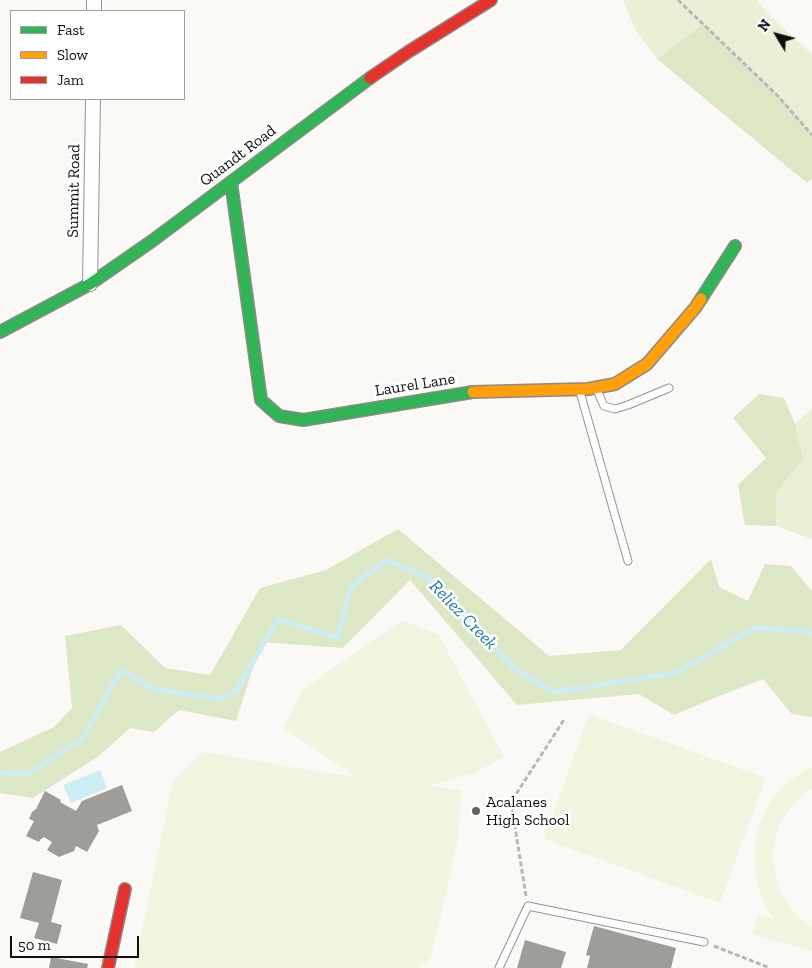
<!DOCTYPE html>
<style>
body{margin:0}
#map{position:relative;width:812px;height:968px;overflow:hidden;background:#fbf9f5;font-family:"Zilla Slab",serif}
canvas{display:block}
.legend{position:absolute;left:10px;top:10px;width:175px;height:90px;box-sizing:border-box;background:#fff;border:1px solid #9f9f9f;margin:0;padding:6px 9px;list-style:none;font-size:15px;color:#0f0f0f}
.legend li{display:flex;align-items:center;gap:10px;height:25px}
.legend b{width:25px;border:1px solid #9f9f9f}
.north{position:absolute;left:752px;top:10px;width:50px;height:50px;-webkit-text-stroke:4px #fff;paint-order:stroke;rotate:307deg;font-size:14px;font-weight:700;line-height:20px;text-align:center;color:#0f0f0f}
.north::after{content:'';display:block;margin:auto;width:18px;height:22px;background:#0f0f0f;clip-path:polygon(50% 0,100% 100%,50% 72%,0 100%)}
.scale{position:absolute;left:10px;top:936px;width:129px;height:22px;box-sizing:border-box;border:2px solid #0f0f0f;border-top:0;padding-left:6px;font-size:15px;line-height:18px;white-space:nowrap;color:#0f0f0f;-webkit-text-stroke:4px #fff;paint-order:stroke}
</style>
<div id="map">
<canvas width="812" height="968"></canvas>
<ul class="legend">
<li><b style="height:6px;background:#30b455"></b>Fast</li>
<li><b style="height:6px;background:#ff9f0a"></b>Slow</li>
<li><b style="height:6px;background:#e5322d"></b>Jam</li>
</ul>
<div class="north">N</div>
<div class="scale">50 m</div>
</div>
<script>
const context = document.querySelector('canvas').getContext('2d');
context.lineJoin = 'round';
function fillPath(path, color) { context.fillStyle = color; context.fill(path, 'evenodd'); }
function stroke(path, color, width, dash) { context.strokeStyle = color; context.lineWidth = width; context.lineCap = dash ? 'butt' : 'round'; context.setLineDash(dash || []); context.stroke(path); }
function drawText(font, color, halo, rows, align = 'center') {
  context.font = font + ' "Zilla Slab",serif'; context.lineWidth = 5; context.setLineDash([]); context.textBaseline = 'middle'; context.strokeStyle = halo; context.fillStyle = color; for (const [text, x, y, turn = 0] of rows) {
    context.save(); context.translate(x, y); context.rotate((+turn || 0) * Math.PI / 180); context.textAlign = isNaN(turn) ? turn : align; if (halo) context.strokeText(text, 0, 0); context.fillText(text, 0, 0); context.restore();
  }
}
fillPath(new Path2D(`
 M623,0H757L772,18L812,54V135L778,96L703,24L657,59L634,28Z
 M812,408V539L776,526V493L803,459L795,424Z`), '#e9f0d6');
fillPath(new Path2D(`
 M703,24L778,96L812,135V179L807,183L657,59Z
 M759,394L784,398L795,424L803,459L776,493V526L745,525L738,485L766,458L733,418Z
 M398,529L549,656L621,650L711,559L719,587L748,601L765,564L791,566L812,591V717L792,714L763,679L717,697L674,715L639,694L517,705L410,580L343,648L261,642L236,721L179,710L154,732L130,728L99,756L33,798L0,793V752L54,727L72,708L65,636L121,625L165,668L210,675L260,588L326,570Z`), '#dce7c5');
fillPath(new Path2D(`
 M403,620L439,635L504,757L476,772L429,786L462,790L458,840L431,958L417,968H134L173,781L203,752L314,771L357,777L283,728L303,689Z
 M589,714L766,778L720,903L544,839Z
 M812,767V789C760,818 762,897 812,927V951L752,934L758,915L774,919C745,878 747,823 784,786C792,778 802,772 812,767Z`), '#f2f4e0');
fillPath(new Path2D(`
 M100,770L107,788L71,803L63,785Z`), '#cdedf4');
stroke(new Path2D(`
 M0,773L28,774L83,738L121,670L153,689L219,699L237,690L278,619L337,638L351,587L386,560L427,577L514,668L553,692L675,673L755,628L807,631L812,635`), '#cdedf4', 5);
fillPath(new Path2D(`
 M122,785L132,811L97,825L99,831L87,852L76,846L74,851L59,857L47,850L52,842L44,837L41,839L39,842L26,836L34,821L29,819L32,812L36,809L45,791L61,800L60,802L76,811L82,801Z
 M33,872L62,880L51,922L62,925L57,944L34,938L39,923L20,918Z
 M594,926L676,948L671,968H587L590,956L586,955Z
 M525,940L566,952L561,968H517Z
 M51,957L88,964L87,968H49Z`), '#9f9d9a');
const lane = new Path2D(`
 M597,390L604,406L615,409L628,405L669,388
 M580,392L628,561
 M499,968L528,906L704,942`);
const street = new Path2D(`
 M94,11V0
 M90,284L93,99`);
const fast = new Path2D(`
 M231,182L261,400L279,416L303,420L473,392
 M701,299L735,246
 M0,332L90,284L152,241L370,78`);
const slow = new Path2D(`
 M473,392L588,389L615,384L647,364L695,308L701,299`);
const jam = new Path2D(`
 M370,78L408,52L491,0
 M108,968L125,889`);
stroke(lane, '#959493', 9);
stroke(street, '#959493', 16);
stroke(fast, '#8c8b89', 14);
stroke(slow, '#8c8b89', 14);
stroke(jam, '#8c8b89', 14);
stroke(new Path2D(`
 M678,0L778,96L812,135
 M526,896L511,802L565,718
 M714,946L770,968`), '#b9b8b8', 3, [5, 2.5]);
stroke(lane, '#fefefe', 7);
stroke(street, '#fefefe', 14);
stroke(fast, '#30b455', 11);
stroke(slow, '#ff9f0a', 11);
stroke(jam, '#e5322d', 11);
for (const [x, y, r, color] of [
 [476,811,5,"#626160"]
]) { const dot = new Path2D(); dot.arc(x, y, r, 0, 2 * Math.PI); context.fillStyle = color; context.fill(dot); stroke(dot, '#fff', 2); }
drawText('16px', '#0f0f0f', '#fff', [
 ["Quandt Road",238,156,-37],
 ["Summit Road",74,191,-89],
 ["Laurel Lane",415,385,-9]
]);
drawText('16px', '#0f0f0f', '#fff', [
 ["Acalanes",486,802],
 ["High School",486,820]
], 'left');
drawText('italic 18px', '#1d7b9d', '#fff', [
 ["Reliez Creek",463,615,46]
]);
</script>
